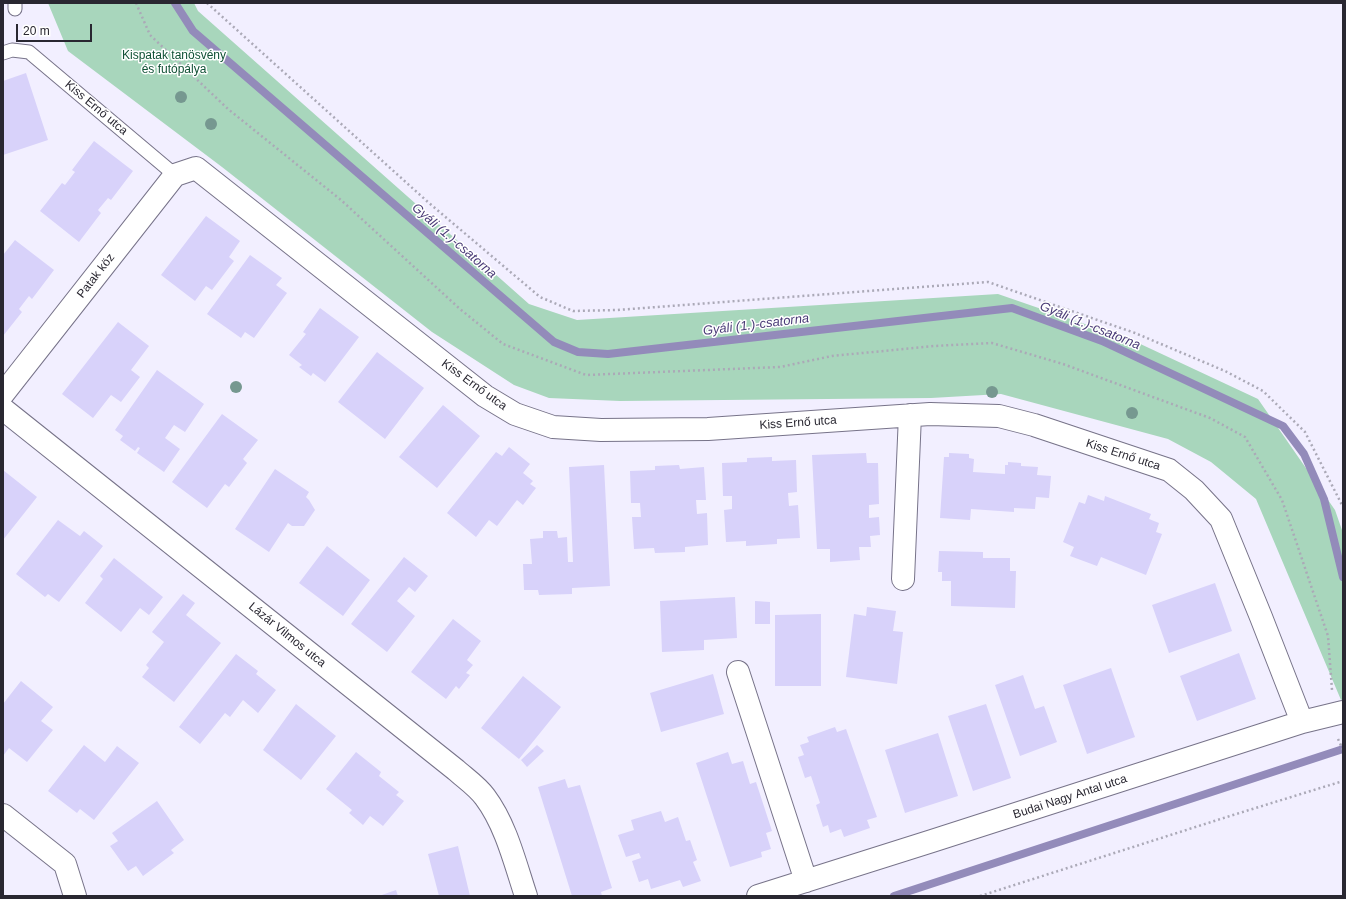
<!DOCTYPE html>
<meta charset="utf-8">
<style>
body{margin:0}
#map{position:relative;width:1346px;height:899px;overflow:hidden;background:#f2efff;font-family:Helvetica,sans-serif}
canvas{display:block}
.frame{position:absolute;inset:0;border:4px solid #292731;pointer-events:none}
.scale{position:absolute;left:16px;top:24px;width:76px;height:18px;box-sizing:border-box;border:2px solid #292731;border-top:0;padding-left:5px;font-size:12px;line-height:14px;white-space:nowrap;color:#292731;-webkit-text-stroke:3px #fff;paint-order:stroke}
</style>
<div id="map">
<canvas width="1346" height="899"></canvas>
<div class="frame"></div>
<div class="scale">20 m</div>
</div>
<script>
const context = document.querySelector('canvas').getContext('2d');
context.lineJoin = 'round';
function fillPath(path, color) { context.fillStyle = color; context.fill(path, 'evenodd'); }
function stroke(path, color, width, dash) { context.strokeStyle = color; context.lineWidth = width; context.lineCap = dash ? 'butt' : 'round'; context.setLineDash(dash || []); context.stroke(path); }
function drawText(font, color, halo, rows, align = 'center') {
  context.font = font + ' Helvetica,sans-serif'; context.lineWidth = 3; context.setLineDash([]); context.textBaseline = 'middle'; context.strokeStyle = halo; context.fillStyle = color; for (const [text, x, y, turn = 0] of rows) {
    context.save(); context.translate(x, y); context.rotate((+turn || 0) * Math.PI / 180); context.textAlign = isNaN(turn) ? turn : align; if (halo) context.strokeText(text, 0, 0); context.fillText(text, 0, 0); context.restore();
  }
}
fillPath(new Path2D(`
 M48,3H194L198,11L529,304L577,320L998,294L1134,341L1258,399L1335,510L1343,533V699L1341,700L1256,499L1211,462L1168,439L1001,394L931,398L620,401L549,398L514,385L432,332L222,167L68,51Z`), '#a8d6bc');
stroke(new Path2D(`
 M175,3L193,31L554,342L578,352L608,354L1012,308L1102,341L1283,426L1304,454L1324,499L1343,577
 M894,896L1343,749`), '#938bba', 8);
fillPath(new Path2D(`
 M26,73L48,140L3,155V81Z
 M94,141L133,171L111,200L108,198L98,210L101,213L79,242L40,211L62,183L65,185L75,172L72,170Z
 M206,216L240,241L229,257L234,261L212,290L206,286L195,301L161,275Z
 M15,240L54,270L32,299L29,296L19,309L22,312L3,336V255Z
 M250,255L282,278L276,285L287,293L254,338L245,332L241,338L207,314Z
 M320,308L359,337L325,382L313,373L311,376L299,367L302,365L289,355L306,334L303,332Z
 M118,322L149,346L131,370L140,377L121,402L111,395L93,418L62,394Z
 M377,352L424,388L385,439L338,402Z
 M157,370L204,404L185,432L174,425L165,438L180,449L164,472L137,453L140,448L138,447L135,451L120,440L123,436L115,430Z
 M443,405L480,436L437,488L399,457Z
 M222,414L258,440L243,459L247,463L229,487L225,484L207,508L172,482Z
 M509,447L530,464L523,473L533,481L530,484L536,488L523,505L517,500L497,526L489,520L476,537L447,513L496,452L502,456Z
 M866,453L867,463H878L879,504L869,505V518L879,517L880,535L870,536L871,547H859L860,560L830,562V549H817L812,455Z
 M949,453L969,454V458L974,459L973,472L1005,474V465H1008V462L1021,463V466L1038,467L1037,475L1051,476L1049,498L1036,497L1035,509L1014,508V512L971,509L970,520L940,518L944,457H949Z
 M772,457V461L796,460L797,492L788,493L789,506L798,505L800,538L777,539V544L746,546V541L726,542L724,510L732,509V496H723L722,463L747,462V458Z
 M604,465L610,586L572,588V594L539,595L538,590H524L523,564H532L530,539L543,538V531H557L558,538L567,537L568,562H573L569,467Z
 M679,465L680,469L704,467L706,500H696L697,514L707,513L708,545L685,547V552L655,553L654,548L634,549L632,517H641L640,503H631L630,471L655,470V466Z
 M275,469L309,492L306,497L309,500L315,510L304,526H292L288,523L269,552L235,529Z
 M3,470L37,497L3,540Z
 M1088,495L1104,501L1105,496L1151,514L1149,519L1159,523L1156,532L1162,534L1146,575L1101,557L1097,566L1070,556L1074,547L1063,542L1079,502L1085,504Z
 M58,520L80,536L84,531L103,546L59,602L48,594L45,597L16,574Z
 M327,546L370,580L343,616L299,583Z
 M939,551L983,552V558H1010V571H1016L1015,608L951,606V581H942V572H938Z
 M404,557L428,576L415,592L409,587L397,601L415,616L387,652L351,624Z
 M114,558L163,597L149,615L140,608L121,632L85,603L103,579L100,576Z
 M1215,583L1232,631L1169,653L1152,605Z
 M183,594L195,603L186,615L221,643L174,702L142,677L149,668L146,665L164,642L152,632Z
 M735,597L737,638L704,640V650L662,652L660,601Z
 M755,601L770,602V624H755Z
 M867,607L896,611L893,631L903,632L897,684L846,677L854,614L866,616Z
 M821,614V686H775V615Z
 M453,619L481,641L467,660L473,665L466,673L470,675L459,689L456,686L446,699L411,672Z
 M1239,653L1256,699L1197,721L1180,676Z
 M236,654L258,671L256,674L276,690L258,713L243,700L230,717L225,713L200,744L179,727Z
 M1111,668L1135,737L1087,754L1063,685Z
 M713,674L724,714L661,732L650,693Z
 M1023,675L1035,709L1044,706L1057,742L1020,756L995,685Z
 M523,676L561,707L519,759L481,728Z
 M21,681L53,707L41,721L53,730L27,762L9,748L3,756V704Z
 M296,704L336,736L301,780L263,750Z
 M986,704L1011,778L973,791L948,716Z
 M835,727L837,732L846,729L877,817L867,820L870,828L844,837L841,829L830,833L828,825L823,827L816,805L820,803L811,776L805,778L798,757L804,755L800,745L809,742L807,737Z
 M938,733L958,796L905,813L885,750Z
 M84,745L105,762L117,746L139,763L94,820L80,809L77,813L48,791Z
 M537,745L544,751L527,767L521,760Z
 M356,752L381,772L379,776L399,792L396,795L404,801L383,826L370,816L363,825L349,813L352,810L326,789Z
 M728,752L732,764L743,761L750,784L756,782L772,831L766,833L771,849L761,852L762,857L730,867L696,763Z
 M565,779L568,788L580,785L612,888L601,892L602,896H572L538,787Z
 M157,801L184,840L171,850L174,853L143,876L136,866L128,871L110,846L118,841L112,833Z
 M661,811L665,822L678,817L686,841L690,840L697,860L693,862L701,881L683,887L680,880L651,889L648,879L639,882L632,861L641,858L639,853L626,857L618,835L634,830L631,820Z
 M458,846L470,896H439L428,854Z
 M396,890L398,896H379Z`), '#d8d2fa');
const service = new Path2D(`
 M15,3V9
 M3,53L12,50L29,52L175,175`);
const minor = new Path2D(`
 M3,394L175,175L196,168L485,396L515,414L553,427L601,430L708,429L930,414L999,416L1034,425L1169,470L1194,490L1221,519L1261,617L1302,722
 M3,409L456,770C465,778 478,787 485,797C506,825 515,863 526,896
 M903,579L910,415
 M738,672L806,881
 M3,815L65,864L75,896
 M758,896L932,841L1302,722L1343,712`);
stroke(service, '#777389', 15);
stroke(minor, '#777389', 24);
stroke(new Path2D(`
 M136,3L150,35L228,109L341,200L460,309L503,344L586,375L780,367L832,356L934,346L992,343L1063,364L1210,418L1245,437L1282,500L1328,636L1332,690
 M207,3L429,203L540,297L573,311L617,310L988,282L1135,333L1225,371L1263,391L1305,432L1343,507
 M1338,739L1343,750
 M980,896L1233,815L1343,781`), '#aba9b7', 2.5, [2, 3]);
stroke(service, '#fff', 13);
stroke(minor, '#fff', 22);
context.fillStyle = '#769890';
for (const [x, y] of [
 [181,97],
 [211,124],
 [236,387],
 [992,392],
 [1132,413]
]) { context.beginPath(); context.arc(x, y, 6, 0, 2 * Math.PI); context.fill(); }
drawText('12px', '#105135', '#fff', [
 ["Kispatak tanösvény",174,56],
 ["és futópálya",174,70]
]);
drawText('12px', '#292731', '#fff', [
 ["Kiss Ernő utca",96,108,40],
 ["Patak köz",96,276,-52],
 ["Kiss Ernő utca",474,385,36],
 ["Kiss Ernő utca",798,423,-4],
 ["Kiss Ernő utca",1123,455,18],
 ["Lázár Vilmos utca",287,635,39],
 ["Budai Nagy Antal utca",1070,797,-18]
]);
drawText('italic 13px', '#4a3b77', '#fff', [
 ["Gyáli (1.)-csatorna",454,241,41],
 ["Gyáli (1.)-csatorna",756,325,-7],
 ["Gyáli (1.)-csatorna",1090,326,22]
]);
</script>
